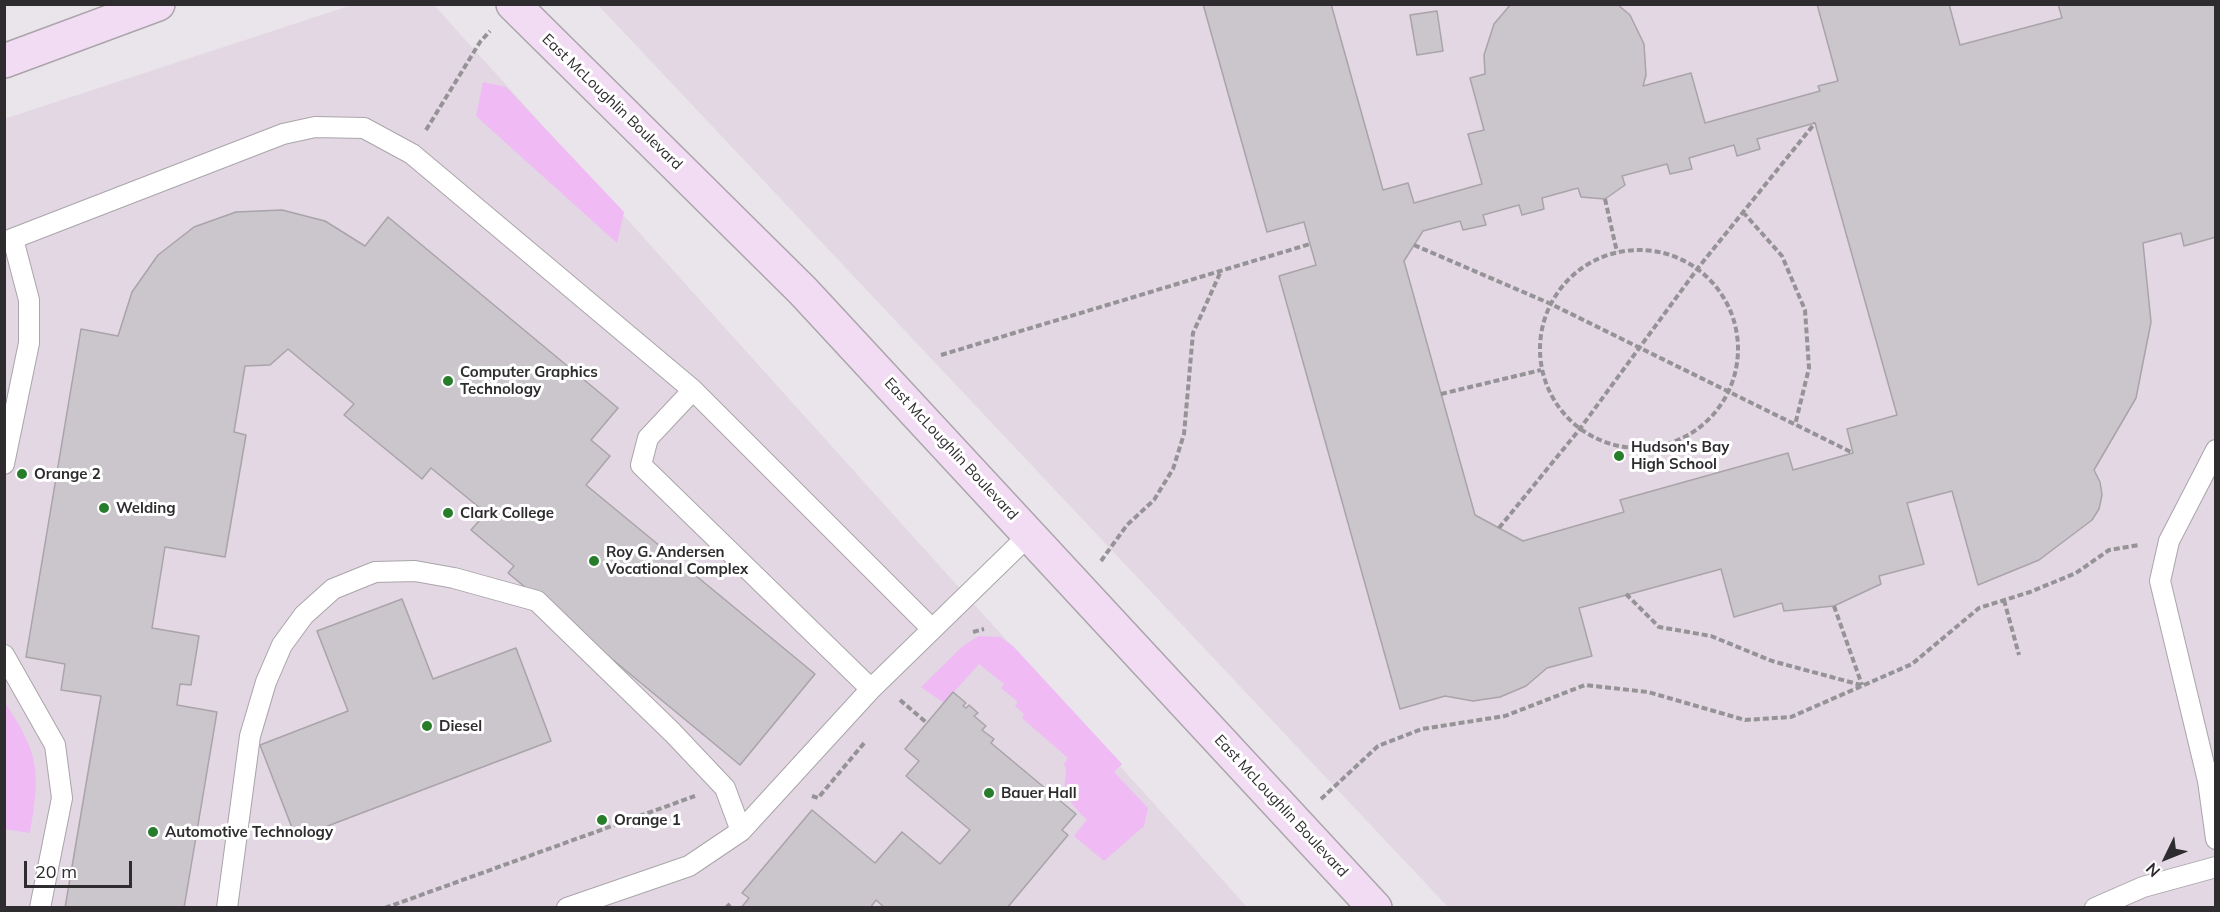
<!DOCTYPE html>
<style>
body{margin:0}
#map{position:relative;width:2220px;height:912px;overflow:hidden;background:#eae5eb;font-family:Mulish,sans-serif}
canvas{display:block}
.frame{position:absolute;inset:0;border:6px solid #2e2c2e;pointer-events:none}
.north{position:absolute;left:2136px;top:828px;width:60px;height:60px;-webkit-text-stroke:4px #fff;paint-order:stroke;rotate:227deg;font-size:16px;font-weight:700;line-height:24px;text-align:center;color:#2e2c2e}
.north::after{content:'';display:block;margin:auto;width:21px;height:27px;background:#2e2c2e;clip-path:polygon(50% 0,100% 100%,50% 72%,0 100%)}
.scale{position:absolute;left:24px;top:861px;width:108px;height:27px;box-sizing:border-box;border:3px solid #2e2c2e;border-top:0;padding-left:8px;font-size:18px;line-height:21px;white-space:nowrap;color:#2e2c2e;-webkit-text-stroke:4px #fff;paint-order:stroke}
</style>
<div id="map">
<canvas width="2220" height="912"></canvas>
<div class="frame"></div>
<div class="north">N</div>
<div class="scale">20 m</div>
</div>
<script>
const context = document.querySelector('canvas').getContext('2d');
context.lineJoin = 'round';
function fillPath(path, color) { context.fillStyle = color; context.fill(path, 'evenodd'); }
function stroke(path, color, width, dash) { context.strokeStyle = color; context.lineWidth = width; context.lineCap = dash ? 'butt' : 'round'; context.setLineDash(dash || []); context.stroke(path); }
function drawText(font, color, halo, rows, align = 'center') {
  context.font = font + ' Mulish,sans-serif'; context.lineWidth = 6; context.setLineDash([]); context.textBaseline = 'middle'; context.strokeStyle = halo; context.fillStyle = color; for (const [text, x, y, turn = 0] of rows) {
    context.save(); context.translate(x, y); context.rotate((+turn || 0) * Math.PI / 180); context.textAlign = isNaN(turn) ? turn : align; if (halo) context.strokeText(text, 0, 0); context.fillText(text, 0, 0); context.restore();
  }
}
fillPath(new Path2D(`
 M352,5H434L1247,907H5L4,119Z
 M598,5H2215V907H1448Z`), '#e2d7e3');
fillPath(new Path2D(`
 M483,82L506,87L624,212L617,243L476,116Z
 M979,636L1000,637L1013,646L1122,764L1114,772L1148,808L1144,826L1104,861L1074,836L1087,820C1078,811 1067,801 1065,787C1064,779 1068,773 1064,764L1068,758L1022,718L1024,714L1015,706L1018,702L1001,688L1004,684L979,664L944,703L921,687L964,645Z
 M4,701C39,754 41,770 30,833L5,829Z`), '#f0baf5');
const building = new Path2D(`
 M1203,4H1331L1383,190L1408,183L1414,203L1482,184L1468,134L1484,130L1470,78L1485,74L1484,55L1494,24L1511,4H1617L1630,15L1644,44L1646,75L1643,86L1691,73L1705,123L1820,91L1818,86L1838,81L1817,4H1949L1960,45L2062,18L2058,4H2216V237L2184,246L2181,233L2143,243L2151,322L2136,398L2094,470L2100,482L2102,495L2099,509L2092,520L2039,560L1978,585L1952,491L1907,503L1924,564L1879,576L1881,584L1834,606L1784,611L1782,603L1734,617L1721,569L1579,608L1592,656L1547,668L1526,686L1500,697L1473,701L1445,696L1400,709L1279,276L1316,265L1310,244L1304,222L1267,232ZM1815,123L1897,415L1847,429L1853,453L1793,470L1788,453L1620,500L1624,512L1523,541L1475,515L1404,261L1423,231L1460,221L1463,230L1486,225L1483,215L1519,205L1522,215L1544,209L1542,198L1578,188L1581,197L1605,199L1625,185L1622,176L1667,164L1670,174L1692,169L1689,158L1734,145L1737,156L1760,149L1757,139Z
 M1437,11L1443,51L1417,55L1410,15Z
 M282,210L325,221L365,246L388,217L618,408L591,440L610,456L586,485L815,674L740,765L508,573L514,566L471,530L486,513L431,468L422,479L344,415L354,404L288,349L270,365L245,366L234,432L246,435L225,557L165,547L152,628L199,636L191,685L180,684L177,705L217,712L184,908H65L101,696L61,690L65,664L26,657L81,329L118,336L132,292L158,255L194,227L236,212Z
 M402,599L433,679L516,648L551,741L296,838L260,745L348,711L317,631Z
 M953,692L966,703L963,706L966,708L969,705L978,713L974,716L986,726L982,730L994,739L991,743L1076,814L1062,830L1068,835L1007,908H885L876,900L870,908H741L749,898L742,893L812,810L875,863L902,832L940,864L970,830L906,776L919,761L905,749Z`);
fillPath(building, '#cbc6cb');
stroke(building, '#a9a4a9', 1.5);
const lane = new Path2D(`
 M4,242L283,134L315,127L364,128L412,154L693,390L931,628
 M693,390L648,438L641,465L871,689
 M2216,450L2169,541L2160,581L2208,781L2216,839
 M4,464L29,343V300L13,239
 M4,655L55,745L62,798L40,908
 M227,908L250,736L266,682L282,645L304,615L333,589L375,572L415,571L454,578L537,601L673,733L725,788L741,831
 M567,908L689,866L741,831L871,689L1030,534
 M2095,908L2143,887L2216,867`);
const secondary = new Path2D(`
 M513,4L803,291L1375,908
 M4,61L158,4`);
stroke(lane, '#aaa5aa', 22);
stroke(secondary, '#aaa5aa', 36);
stroke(new Path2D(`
 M426,130L480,42L490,31
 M1605,199L1617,252
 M1743,212L1782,256L1805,310L1809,368L1795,425
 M1414,245L1551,304L1853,453
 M1540 349a99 99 0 1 1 198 0a99 99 0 1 1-198 0Z
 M941,355L1310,244
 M1441,394L1541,370
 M1499,528L1579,430L1698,268L1815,123
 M1101,561L1127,525L1154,500L1173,469L1184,434L1193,333L1221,271
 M1626,594L1659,627L1711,636L1772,661L1861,685
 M2004,600L2019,655
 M1834,606L1862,685
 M973,632L984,629
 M900,700L927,723
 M812,796L818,798L865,742
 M1321,799L1378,746L1422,729L1505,716L1585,685L1648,692L1745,720L1791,717L1912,664L1979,608L2030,592L2076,573L2109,550L2139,545
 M385,908L695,796
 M726,908L730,904`), '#969397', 4, [6, 3]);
stroke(lane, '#fff', 20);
stroke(secondary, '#f2dcf4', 33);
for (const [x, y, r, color] of [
 [448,381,6,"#277d2a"],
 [1619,456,6,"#277d2a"],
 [22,474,6,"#277d2a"],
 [104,508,6,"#277d2a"],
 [448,513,6,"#277d2a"],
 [594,561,6,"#277d2a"],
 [427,726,6,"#277d2a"],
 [989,793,6,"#277d2a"],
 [602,820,6,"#277d2a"],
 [153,832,6,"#277d2a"]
]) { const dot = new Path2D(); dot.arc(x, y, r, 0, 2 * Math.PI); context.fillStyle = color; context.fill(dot); stroke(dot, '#fff', 2); }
drawText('15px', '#2e2c2e', '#fff', [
 ["East McLoughlin Boulevard",612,102,44],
 ["East McLoughlin Boulevard",951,449,47],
 ["East McLoughlin Boulevard",1281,806,47]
]);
drawText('bold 15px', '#2e2c2e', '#fff', [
 ["Computer Graphics",460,372],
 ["Technology",460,389],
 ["Hudson's Bay",1631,447],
 ["High School",1631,464],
 ["Orange 2",34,474],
 ["Welding",116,508],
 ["Clark College",460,513],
 ["Roy G. Andersen",606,552],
 ["Vocational Complex",606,569],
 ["Diesel",439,726],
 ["Bauer Hall",1001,793],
 ["Orange 1",614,820],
 ["Automotive Technology",165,832]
], 'left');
</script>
